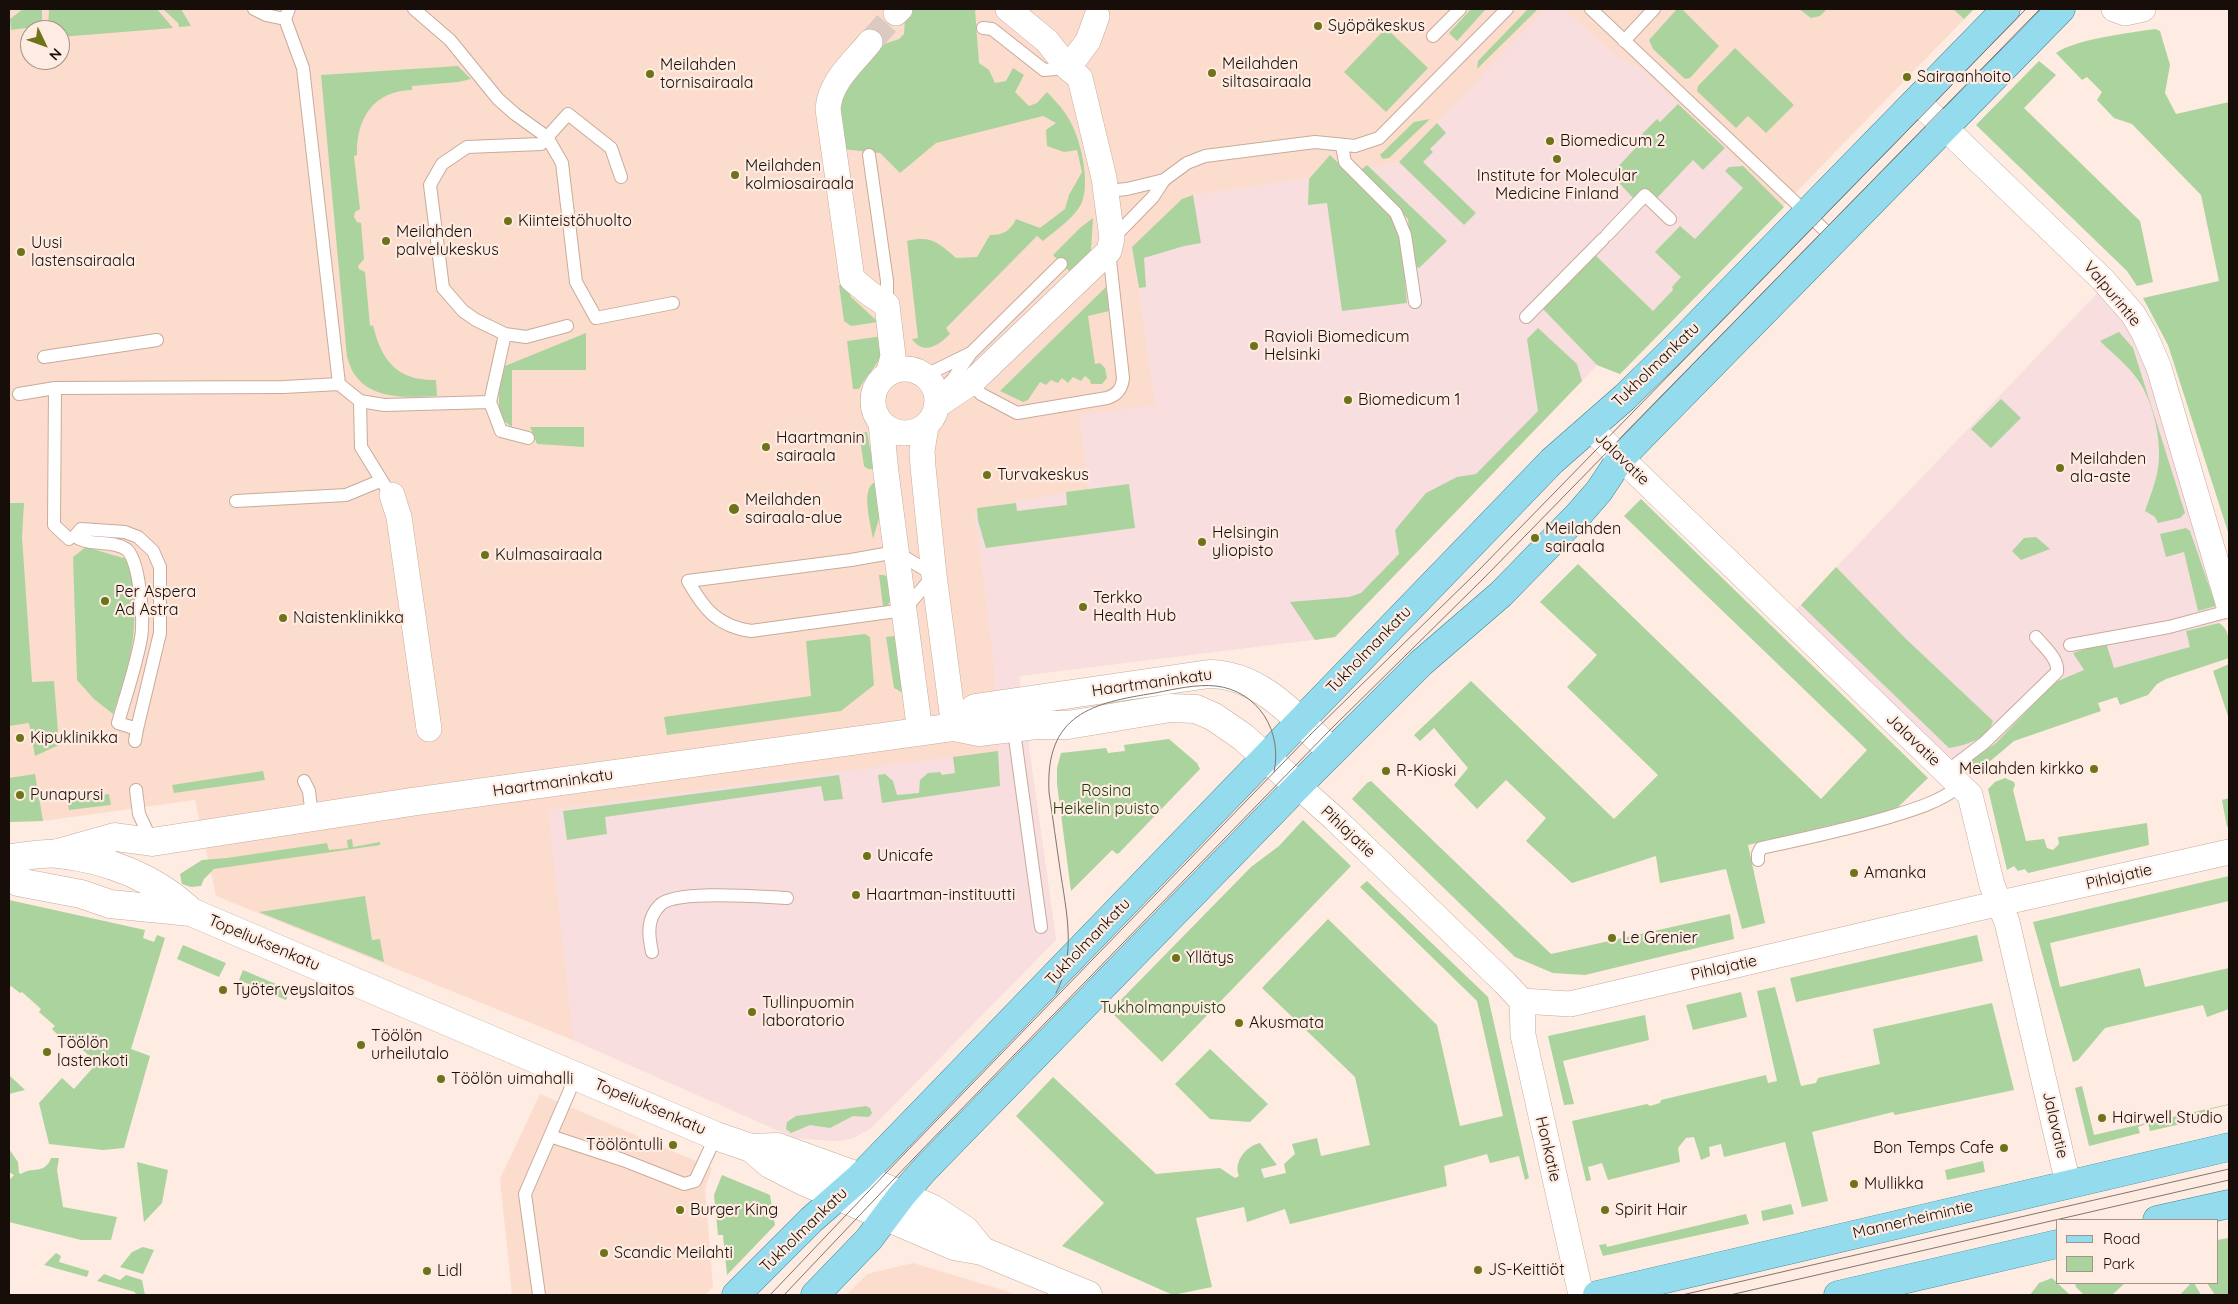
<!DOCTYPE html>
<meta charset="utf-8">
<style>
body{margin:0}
#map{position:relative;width:2238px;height:1304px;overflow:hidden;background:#feebe1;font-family:Quicksand,sans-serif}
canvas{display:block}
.frame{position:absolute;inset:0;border:10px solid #180e09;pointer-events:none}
.legend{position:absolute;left:2056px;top:1219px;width:162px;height:65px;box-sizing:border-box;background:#feebe1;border:1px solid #a2938b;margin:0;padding:6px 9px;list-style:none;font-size:15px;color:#180e09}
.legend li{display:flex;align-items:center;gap:10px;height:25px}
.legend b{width:25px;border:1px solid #a2938b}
.north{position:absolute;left:20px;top:20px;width:50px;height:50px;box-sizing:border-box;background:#feebe1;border:1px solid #a2938b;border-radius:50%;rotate:132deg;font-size:14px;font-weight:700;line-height:20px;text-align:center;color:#180e09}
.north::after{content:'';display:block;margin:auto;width:18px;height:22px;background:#6e7219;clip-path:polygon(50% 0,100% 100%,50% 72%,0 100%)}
</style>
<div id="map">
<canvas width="2238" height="1304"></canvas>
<div class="frame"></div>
<ul class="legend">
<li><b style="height:6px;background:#94dced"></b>Road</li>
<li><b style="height:14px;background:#abd39e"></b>Park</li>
</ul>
<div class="north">N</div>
</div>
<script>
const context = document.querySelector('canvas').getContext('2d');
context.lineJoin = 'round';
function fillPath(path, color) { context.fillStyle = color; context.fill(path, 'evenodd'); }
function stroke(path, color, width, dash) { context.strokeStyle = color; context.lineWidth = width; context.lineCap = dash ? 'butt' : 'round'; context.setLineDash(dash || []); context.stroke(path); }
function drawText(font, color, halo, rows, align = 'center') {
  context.font = font + ' Quicksand,sans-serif'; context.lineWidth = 4.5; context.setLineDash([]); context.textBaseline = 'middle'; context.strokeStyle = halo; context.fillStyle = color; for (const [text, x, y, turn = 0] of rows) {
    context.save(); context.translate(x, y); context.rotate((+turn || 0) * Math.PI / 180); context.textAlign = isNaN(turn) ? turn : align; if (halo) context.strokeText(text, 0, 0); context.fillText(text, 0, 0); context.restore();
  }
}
fillPath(new Path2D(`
 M9,9H1974L1620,374L1597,365L1335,637L1019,676L1056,940L871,1128L853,1138L836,1141L795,1138L573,1040L216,896L195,800L43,821L9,822ZM30,30H60V60H30Z
 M540,1094L712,1168L705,1188L713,1287L705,1295H512L500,1179Z
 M913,1263L1006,1291L1016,1295H846L867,1274Z`), '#fcddcd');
fillPath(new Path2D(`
 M1545,9H1565L1616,56L1644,71L1784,207L1620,374L1597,365L1335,637L1019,676L1056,940L871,1128L853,1138L836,1141L795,1138L573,1040L548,810L998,751L994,667L974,509L1088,489L1079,415L1155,405L1132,247L1182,199L1193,195L1348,172L1399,162Z
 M2107,283L2133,314L2229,606V620L2186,631L2191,647L2114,668L2047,690L1996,743L1970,761L1969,765L1970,769L1956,782L1787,619Z`), '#f9dedf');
fillPath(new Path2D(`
 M23,9H42V26L11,30L10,19Z
 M49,9H157L173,28L60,37V30H48Z
 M163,9H181L191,26L179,27L178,23Z
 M911,9H975L979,63L989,70L995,83L1006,81L1013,68L1024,75L1015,92L1029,106L1037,103L1047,92C1053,99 1060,105 1065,113C1079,131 1090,177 1083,199C1078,216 1056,230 1043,241L1037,236L946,328L950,334C939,345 924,356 912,339L918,338L907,241C931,235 939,243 956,258L977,257L990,235C1004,235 1010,231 1016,219L1040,228L1065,209L1069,195L1082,172L1077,150L1064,152L1047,146L1046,130L1056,123L1043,116L936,143L900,173L880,153L842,149L838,93L878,46L899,39L904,34L905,16Z
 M1471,9H1486L1457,41L1449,33Z
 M1528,9H1538L1477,69L1478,61Z
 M1677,9H1682L1719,46L1690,78L1685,79L1653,49L1649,40Z
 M1799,9H1827L1820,16L1811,18Z
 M1953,9H1974L1964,19Z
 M1386,28L1428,68L1386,112L1344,72Z
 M2155,29L2160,31L2170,65L2165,93L2176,114L2229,102V535L2168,345L2143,298L2219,281L2201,195L2132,124L2114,118L2097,100L2102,92L2087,77L2082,80L2056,53C2076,39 2129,33 2155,29Z
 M1735,48L1794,105L1766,133L1748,116L1736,128L1697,91L1698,86Z
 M2039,61L2056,75L2024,108L2140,221L2153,282L2137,286L2127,271L1976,125Z
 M458,66L471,79L458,82L412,86V90C373,91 356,119 357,155L354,156L360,209L355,212L354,217L357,222L361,223L364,259L358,266L359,269L365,272L370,326L373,325C381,360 397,381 436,380L437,396C410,397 373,401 355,375C351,370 349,362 347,357L321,75Z
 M1678,104L1725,148L1703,170L1693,160L1657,198L1647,189L1634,199L1611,174L1645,138L1642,134L1657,119L1660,122Z
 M1430,119L1389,158L1383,159L1380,155L1414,122Z
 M1437,123L1446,133L1430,149L1433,152L1423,162L1476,213L1464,225L1399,162Z
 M1330,155C1348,173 1380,198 1392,219C1405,243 1404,276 1407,303L1342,311L1327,203L1308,205L1309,179Z
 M1367,165L1447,241L1419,268L1412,265L1408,219L1361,170Z
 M1743,166L1784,207L1620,374L1597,365L1543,309L1595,255L1653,311L1673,290L1672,287L1681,277L1655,252L1680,226L1695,239L1743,188L1725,171L1729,167Z
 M1193,195L1201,243L1184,246L1144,258L1146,287L1139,288L1132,247L1182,199Z
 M1093,218L1091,251L1069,271L1053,255L1080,228Z
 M846,284L851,297L878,322L851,326L844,321L839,285Z
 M1106,287L1109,311L1088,316L1095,364L1100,363L1105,368L1107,378L1102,384H1091L1090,380L1085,376L1081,381L1073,377L1068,383L1062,378L1058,383L1051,380L1046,385L1040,382L1028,400L1023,402L1000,391Z
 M1538,328L1577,364L1582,381L1335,637L1315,640L1290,602L1349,597L1361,593L1399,554L1395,530L1426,493L1457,477L1476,474L1538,411L1527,339Z
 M2119,332L2133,348L2185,513L2180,518L2158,523L2155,517L2145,511C2151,494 2158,477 2159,459C2160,437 2154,409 2144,390C2135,371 2115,356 2100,341Z
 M586,333V370H512V427L499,417V387L505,366Z
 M883,336C883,341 883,348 882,353C879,364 865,377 859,389H853L847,341Z
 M2001,399L2021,418L1991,448L1971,429Z
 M530,427H584V447L537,444Z
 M867,432L874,469H868L864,466L859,433Z
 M875,482L880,515L873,539C871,524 860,489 875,482Z
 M1129,484L1135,528L986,548L978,521L977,508L1016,503L1017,511L1067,505L1066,492Z
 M1641,499L1928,778L1895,810L1748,845L1765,923L1742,929L1726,869L1660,883L1656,856L1572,883L1526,841L1546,818L1506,780L1477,809L1454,785L1468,768L1434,728L1420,741L1414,735L1471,681L1614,819L1658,775L1567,687L1597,655L1540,602L1578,564L1821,799L1867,750L1624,516Z
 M24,503L22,537L32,682L54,681L59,745L35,756L29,723L9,726V503Z
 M2186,528L2190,531L2216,606L2198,611L2184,552L2166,557L2160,534Z
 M2036,537L2050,549L2021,560L2012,551L2024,538Z
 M86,547L130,560C134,585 136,613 133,638C130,664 121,689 113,714L94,699L77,680L73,557Z
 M1836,567L1905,638L1993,721C1987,739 1967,745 1949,748L1801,605Z
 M879,575H884L887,577L891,600L888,605L883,606Z
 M2219,623C2231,630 2229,645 2229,658L2166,679L2157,684L2148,695L2120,705L2117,697L2098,703L2101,711L2014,741L1975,774L1969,765L1970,761L1996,743L2047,690L2058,681L2084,670L2073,653L2106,643L2114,668L2190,647L2186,631Z
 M865,634L870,637L874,685L841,711L667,735L664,717L811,696L806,641Z
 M895,636L903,693L894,688L886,637Z
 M2229,664V719L2213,671Z
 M1169,739L1197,763L1200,769L1119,853L1117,854L1112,850L1071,891L1057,784V768L1061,753L1106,748L1108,753L1125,751L1124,745Z
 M998,751L1000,786L882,803L878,775L885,774L893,781L897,795L919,793L920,780L928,773L940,772L942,775L955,773L953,757Z
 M263,771L265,780L174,793L172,785Z
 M35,774L43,821L9,822V778Z
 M839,775L843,799L824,801L821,786L605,817L607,834L567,840L563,811Z
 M2005,778L2014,782L2015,785L2013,790L2026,841L2044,839L2047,848L2053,850L2059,844L2058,837L2147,823L2149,845L2028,873L2025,869L2018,871L2014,866L2007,870L1988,789L1995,782Z
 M1371,781L1551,954L1730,914L1734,939L1585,975L1553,973L1515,957L1352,799L1367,783Z
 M109,794L111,805L69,810L67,799Z
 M2229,798V826L2227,827L2222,800Z
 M1303,820L1351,866L1162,1062L1110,1011L1251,867L1279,846Z
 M352,839L353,847L380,842V845L214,869L204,879L201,886L191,887L182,884L180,874L202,860L227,858L327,843L329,850L348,848L347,840Z
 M2229,876V901L2050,943L2060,987L2140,968L2145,987L2229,968V1009L2207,1017L2203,1005L2105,1028L2078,1060L2073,1062L2033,922Z
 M1367,881L1488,997L1529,1178L1525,1180L1519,1156L1490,1163L1487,1154L1444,1166L1447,1186L1290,1224L1285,1209L1247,1222L1244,1207L1196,1218L1212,1287L1173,1295L1062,1246L1104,1203L1016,1116L1053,1077L1156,1174L1220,1168L1235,1178L1239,1176C1233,1162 1246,1146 1260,1143L1277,1165L1261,1169L1264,1178L1286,1173L1284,1164L1295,1154L1292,1144L1317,1138L1321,1156L1370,1145L1355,1077L1262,988L1328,919L1437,1025L1460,1126L1503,1116L1477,1001L1360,887Z
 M365,896L372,940L380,939L384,962L259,912Z
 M9,900L145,930L143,938L154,942L157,935L165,938L131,1049L150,1056L124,1148L103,1150L49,1144L39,1103L62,1078L74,1089L97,1063L69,1037L64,1041L52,1029L55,1026L39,1012L41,1009L22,992L20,993L11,986L9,988Z
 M1977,935L1983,961L1796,1002L1790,978Z
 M183,945L226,963L219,977L177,959Z
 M243,970L290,990L286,1000L239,980Z
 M1775,987L1801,1086L1816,1083L1818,1078L1880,1064L1873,1029L1992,1003L2014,1090L1895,1115L1893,1112L1812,1132L1828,1201L1802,1207L1785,1142L1724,1157L1721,1144L1709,1147L1710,1156L1701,1160L1694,1137L1686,1138L1678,1148L1680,1162L1608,1180L1602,1163L1588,1167L1591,1180L1586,1181L1572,1121L1647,1104L1650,1106L1660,1103L1661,1100L1766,1075L1768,1083L1777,1081L1757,991Z
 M1741,992L1747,1017L1693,1030L1686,1005Z
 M1645,1015L1649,1040L1563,1061L1574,1104L1564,1105L1548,1036Z
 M1210,1049L1268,1104L1250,1122L1210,1119L1175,1084Z
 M9,1075L25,1090L9,1094Z
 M2082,1086L2094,1135L2229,1104V1109L2228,1105L2211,1109L2212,1117L2150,1131L2148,1123L2138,1127L2140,1133L2089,1146L2075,1088Z
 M866,1106L870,1108L872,1113L869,1117L853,1116L830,1128L810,1125L791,1133L786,1129L787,1122L796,1116Z
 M9,1149L18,1162L19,1173L21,1174C32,1166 45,1175 51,1158H59L57,1170L63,1207L117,1217L111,1240H81L9,1222V1180L14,1175L9,1172Z
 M1983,1161L1985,1172L1947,1180L1945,1170Z
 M137,1162L168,1170L162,1203L144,1222Z
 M722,1175L770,1195L775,1225L727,1275L723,1235H718L714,1195Z
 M1791,1204L1794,1214L1763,1221L1761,1211Z
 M1746,1214L1749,1224L1603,1256L1599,1245L1606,1244L1607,1247Z
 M2229,1238V1295H2215L2207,1283H2217V1240Z
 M143,1247L154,1250L143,1274L120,1267L132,1252Z
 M56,1253L61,1256L59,1262L89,1271L87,1277L44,1265Z
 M104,1274L120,1280L126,1275L142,1280L145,1295H136L135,1292L97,1281Z
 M2052,1278L2070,1295H2030L2039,1283Z
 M2075,1283H2125L2112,1295H2084L2076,1287Z
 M2191,1283H2194L2201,1295H2180Z`), '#abd39e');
stroke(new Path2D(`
 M870,42L896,13`), '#dccac1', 25, [25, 12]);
const lane = new Path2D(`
 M254,9L266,15L285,19L289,9
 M414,9L450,40L498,99L515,114L547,137L562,163L576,282L596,318L673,303
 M1591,9L1834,239
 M285,19L303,68L339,384
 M983,28L992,29L1044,70L1068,68
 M1433,36L1460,9
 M1624,41L1654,9
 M1342,146L1345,162L1396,213L1405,235L1415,302
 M869,155L887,281V305
 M1106,191L1127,189L1164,180L1187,163L1205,156L1315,142L1355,146L1379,138L1507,9
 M1607,235L1645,195L1670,219
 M1113,238L1153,197L1164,180
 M1526,317L1603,239
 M567,326L526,337L505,334L476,320L463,311L443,288L430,185L442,164L467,147L541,144L568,114L611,148L621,177
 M505,334L490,402L501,431L528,438
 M44,357L157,340
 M924,376L971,353
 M971,383L981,394L1017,413L1107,398C1117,395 1122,389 1123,378L1109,251
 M55,388L54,525L69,539
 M19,394L55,388L284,387L339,384L360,401L384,405L490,402
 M938,394L953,379L971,353L1061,264
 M360,401L361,447L385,486
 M236,501L346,495L380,481
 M896,552L934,575L904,610L751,631C717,626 704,609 688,581L851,560Z
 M2070,645L2169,627L2229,611
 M1013,724L1041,927
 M135,741L137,729L118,723C126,695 136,666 141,638C144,621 140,559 126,549C111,539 89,547 75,536L81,529L125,532L138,537L153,551L160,567V633L137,729
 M1946,772L1984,743L2057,672C2059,659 2044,647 2036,637
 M304,781L309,791L312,817
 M136,790L139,814L152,842
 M1758,860V854L1761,848C1803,839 1845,830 1886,818C1912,810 1938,803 1960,786
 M652,952C648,934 647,918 660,905C676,889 763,897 787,898
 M550,1136L623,1160L684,1184L695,1181L716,1136
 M539,1295L525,1194L576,1076`);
const street = new Path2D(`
 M2114,9L2125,13L2143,9
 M896,13L900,9
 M870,42C853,63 830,81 828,109L852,279L869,293L887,305L893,356L889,372
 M1068,68L1088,41L1097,16
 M1916,100L2103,280L2133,314L2144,333L2159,368L2229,606
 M873 401a32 32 0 1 1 64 0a32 32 0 1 1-64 0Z
 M936,406L971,383L1109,251L1112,238L1104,178L1080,78L1068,68L1047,41L1008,9
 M881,423L886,473L920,732
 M926,426L922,451L923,467L934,575L954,727
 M1590,428L1970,795L1992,885L2007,922L2068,1184
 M392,495L399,517L429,729
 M1298,786L1335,819L1505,983L1522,1001L1570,1004L1974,909L2229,852
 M1522,1001L1523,1035L1581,1295`);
const secondary = new Path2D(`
 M954,727L975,708L1209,674C1261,674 1297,719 1332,752
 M58,853L115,837L152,842L411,802L954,727L979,732L1036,725H1068L1170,708L1196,709L1214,717L1243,737L1298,786
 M9,858C24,857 43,852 59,854C107,859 156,878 191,912
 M9,875L18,882L81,894L110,904L191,912L716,1136L751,1148L770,1164L805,1182L954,1246L982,1251L1088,1295
 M751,1148L777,1147L860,1177L902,1195L933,1209L965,1230L982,1251`);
const primary = new Path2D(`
 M2157,1220L2229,1204
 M736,1295L811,1220L860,1177L894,1142L1552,461L1625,397L1675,348L2006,9
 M815,1295L869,1239L902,1195L925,1169L1298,786L1421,663L1501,594L1579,514L1599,491L1621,458L1641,437L2061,9
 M1597,1295L2229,1147
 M1838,1295L2057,1244`);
stroke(lane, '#c8ab9b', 14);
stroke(street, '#c8ab9b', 26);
stroke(secondary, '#c8ab9b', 29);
stroke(primary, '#3a8495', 29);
stroke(lane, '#fff', 12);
stroke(street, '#fff', 25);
stroke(secondary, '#fff', 28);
stroke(primary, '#94dced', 28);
stroke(new Path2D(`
 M1056,993C1077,954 1066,910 1060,869C1056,843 1053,818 1049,792C1045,714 1092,703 1155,693C1175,689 1196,684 1216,686C1258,691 1283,731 1274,772
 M770,1295L906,1152L1312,733L1477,572L2026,9
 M784,1295L913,1159L1329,731L1484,578L2040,9
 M1682,1295L2229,1169
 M1730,1295L2229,1180`), '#82746d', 1);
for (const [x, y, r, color] of [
 [1318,26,5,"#6e7219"],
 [1212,73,5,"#6e7219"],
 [650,74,5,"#6e7219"],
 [1907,77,5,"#6e7219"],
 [1550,141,5,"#6e7219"],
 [1557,159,5,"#6e7219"],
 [735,175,5,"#6e7219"],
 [508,221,5,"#6e7219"],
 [386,241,5,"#6e7219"],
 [21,252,5,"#6e7219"],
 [1254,346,5,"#6e7219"],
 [1348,400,5,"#6e7219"],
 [766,447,5,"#6e7219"],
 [2060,468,5,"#6e7219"],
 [987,475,5,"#6e7219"],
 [734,509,6,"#6e7219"],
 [1535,538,5,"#6e7219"],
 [1202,542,5,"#6e7219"],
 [485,555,5,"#6e7219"],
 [105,601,5,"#6e7219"],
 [1083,607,5,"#6e7219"],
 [283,618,5,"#6e7219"],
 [20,738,5,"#6e7219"],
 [2094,769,5,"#6e7219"],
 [1386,771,5,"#6e7219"],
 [20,795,5,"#6e7219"],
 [867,856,5,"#6e7219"],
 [1854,873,5,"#6e7219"],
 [856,895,5,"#6e7219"],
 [1612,938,5,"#6e7219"],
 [1176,958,5,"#6e7219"],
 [223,990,5,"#6e7219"],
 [752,1012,5,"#6e7219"],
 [1239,1023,5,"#6e7219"],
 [361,1045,5,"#6e7219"],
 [47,1052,5,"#6e7219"],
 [441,1079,5,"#6e7219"],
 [2102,1118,5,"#6e7219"],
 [673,1145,5,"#6e7219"],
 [2004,1148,5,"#6e7219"],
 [1854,1184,5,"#6e7219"],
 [680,1210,5,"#6e7219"],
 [1605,1210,5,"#6e7219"],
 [604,1253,5,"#6e7219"],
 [1478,1270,5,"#6e7219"],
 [427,1271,5,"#6e7219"]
]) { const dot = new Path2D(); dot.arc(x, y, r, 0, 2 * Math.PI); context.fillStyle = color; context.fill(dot); stroke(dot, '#feebe1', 2); }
drawText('16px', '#180e09', '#feebe1', [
 ["Syöpäkeskus",1328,26],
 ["Meilahden",1222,64],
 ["siltasairaala",1222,82],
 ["Meilahden",660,65],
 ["tornisairaala",660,83],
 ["Sairaanhoito",1917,77],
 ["Biomedicum 2",1560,141],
 ["Meilahden",745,166],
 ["kolmiosairaala",745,184],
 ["Institute for Molecular",1557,176,"center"],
 ["Medicine Finland",1557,194,"center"],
 ["Kiinteistöhuolto",518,221],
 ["Meilahden",396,232],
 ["palvelukeskus",396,250],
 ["Uusi",31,243],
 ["lastensairaala",31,261],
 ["Ravioli Biomedicum",1264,337],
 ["Helsinki",1264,355],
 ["Biomedicum 1",1358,400],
 ["Haartmanin",776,438],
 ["sairaala",776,456],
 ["Meilahden",2070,459],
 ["ala-aste",2070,477],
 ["Turvakeskus",997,475],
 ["Meilahden",745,500],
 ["sairaala-alue",745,518],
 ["Meilahden",1545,529],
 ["sairaala",1545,547],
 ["Helsingin",1212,533],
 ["yliopisto",1212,551],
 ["Kulmasairaala",495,555],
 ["Per Aspera",115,592],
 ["Ad Astra",115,610],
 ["Terkko",1093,598],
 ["Health Hub",1093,616],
 ["Naistenklinikka",293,618],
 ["Kipuklinikka",30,738],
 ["Meilahden kirkko",2084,769,"right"],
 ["R-Kioski",1396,771],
 ["Punapursi",30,795],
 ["Unicafe",877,856],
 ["Amanka",1864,873],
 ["Haartman-instituutti",866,895],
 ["Le Grenier",1622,938],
 ["Yllätys",1186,958],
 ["Työterveyslaitos",233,990],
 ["Tullinpuomin",762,1003],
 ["laboratorio",762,1021],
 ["Akusmata",1249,1023],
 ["Töölön",371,1036],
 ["urheilutalo",371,1054],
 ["Töölön",57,1043],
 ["lastenkoti",57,1061],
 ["Töölön uimahalli",451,1079],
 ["Hairwell Studio",2112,1118],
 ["Töölöntulli",663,1145,"right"],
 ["Bon Temps Cafe",1994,1148,"right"],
 ["Mullikka",1864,1184],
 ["Burger King",690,1210],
 ["Spirit Hair",1615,1210],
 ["Scandic Meilahti",614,1253],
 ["JS-Keittiöt",1488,1270],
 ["Lidl",437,1271]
], 'left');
drawText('16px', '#180e09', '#feebe1', [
 ["Valpurintie",2112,294,50],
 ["Tukholmankatu",1656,365,-44],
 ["Jalavatie",1622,459,44],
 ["Tukholmankatu",1369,650,-46],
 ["Haartmaninkatu",1152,683,-8],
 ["Jalavatie",1913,740,44],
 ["Haartmaninkatu",553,783,-8],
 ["Pihlajatie",1348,832,43],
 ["Pihlajatie",2119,877,-13],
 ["Tukholmankatu",1088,942,-46],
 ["Topeliuksenkatu",264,943,23],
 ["Pihlajatie",1724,968,-13],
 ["Topeliuksenkatu",650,1107,23],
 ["Jalavatie",2055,1125,77],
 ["Honkatie",1548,1149,77],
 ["Mannerheimintie",1913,1220,-13],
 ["Tukholmankatu",804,1230,-44]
]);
drawText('16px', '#183e08', '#feebe1', [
 ["Rosina",1106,791],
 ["Heikelin puisto",1106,809],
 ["Tukholmanpuisto",1163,1008]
]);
</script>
